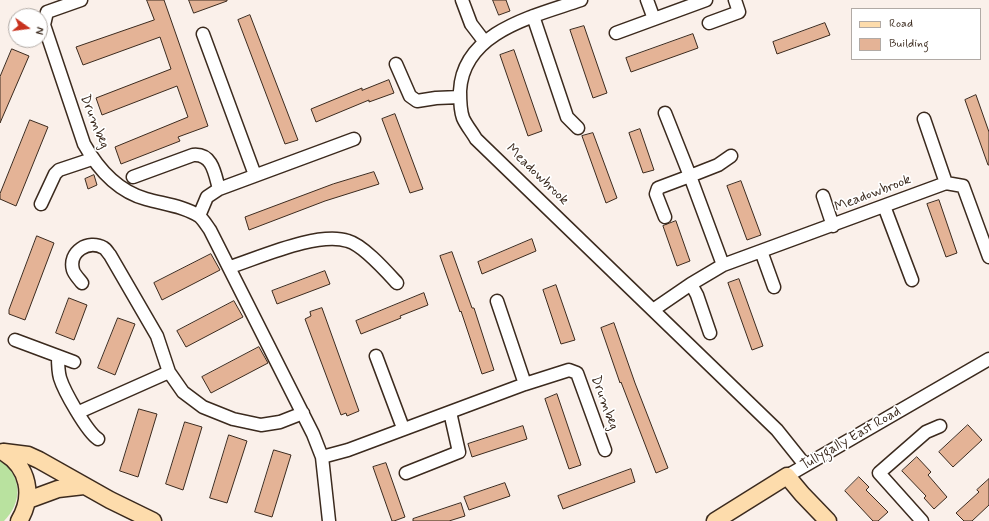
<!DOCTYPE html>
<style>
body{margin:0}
#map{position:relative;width:989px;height:521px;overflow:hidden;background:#faf0ea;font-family:Mynerve,sans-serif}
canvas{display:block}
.legend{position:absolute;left:851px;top:8px;width:130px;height:52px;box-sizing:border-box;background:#fff;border:1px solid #b1aaa5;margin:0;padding:5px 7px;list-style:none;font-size:12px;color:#3b2a1e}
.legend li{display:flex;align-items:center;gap:8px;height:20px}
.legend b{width:20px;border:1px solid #b1aaa5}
.north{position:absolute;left:8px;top:8px;width:40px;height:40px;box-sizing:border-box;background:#fff;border:1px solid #b1aaa5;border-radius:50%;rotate:104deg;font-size:11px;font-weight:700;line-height:16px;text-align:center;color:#3b2a1e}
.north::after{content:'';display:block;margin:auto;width:14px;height:18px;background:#c8321e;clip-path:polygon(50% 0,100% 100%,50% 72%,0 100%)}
</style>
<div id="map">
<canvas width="989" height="521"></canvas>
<ul class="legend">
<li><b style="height:5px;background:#fddcac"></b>Road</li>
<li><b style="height:11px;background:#e4b396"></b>Building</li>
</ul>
<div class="north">N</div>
</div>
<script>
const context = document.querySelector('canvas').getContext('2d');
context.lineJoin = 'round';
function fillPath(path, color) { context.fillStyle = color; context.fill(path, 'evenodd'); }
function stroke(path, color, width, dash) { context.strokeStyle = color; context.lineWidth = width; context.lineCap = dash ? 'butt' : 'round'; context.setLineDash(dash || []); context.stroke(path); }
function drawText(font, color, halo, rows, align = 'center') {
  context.font = font + ' Mynerve,sans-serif'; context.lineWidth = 3.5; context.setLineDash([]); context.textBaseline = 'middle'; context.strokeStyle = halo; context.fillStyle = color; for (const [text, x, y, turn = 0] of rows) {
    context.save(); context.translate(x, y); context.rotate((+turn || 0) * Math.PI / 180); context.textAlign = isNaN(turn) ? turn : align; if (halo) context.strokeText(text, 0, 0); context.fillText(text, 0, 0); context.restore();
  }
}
fillPath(new Path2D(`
 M0,460C22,475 23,502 4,521H0Z`), '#b9e29f');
const building = new Path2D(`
 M147,0H164L208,126L178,137L180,141L121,164L115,147L188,117L177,86L102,115L96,98L171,69L160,37L83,65L76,47L154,20Z
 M189,0H227V1L194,13Z
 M493,0H506L510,11L499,15Z
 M250,15L298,140L285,144L238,20Z
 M825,23L830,35L777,54L773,42Z
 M584,26L607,93L593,98L570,30Z
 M693,34L698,48L631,72L626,58Z
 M12,49L29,56L0,123V77Z
 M514,50L542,131L528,136L500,55Z
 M389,80L394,93L369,102V100L316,122L311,109L362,88V90Z
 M976,95L989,132V165H988L965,100Z
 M395,114L423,189L410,193L382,119Z
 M30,120L48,127L16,206L0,199V194Z
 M640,129L654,170L643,173L629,133Z
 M593,133L617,198L606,203L582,136Z
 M374,172L379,184L325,201L249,230L245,217L333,184Z
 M94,175L97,185L88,189L85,179Z
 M741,181L761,235L747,240L727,186Z
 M939,200L957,253L946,257L927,204Z
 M676,221L690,261L677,266L663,226Z
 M37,236L54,243L25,320L9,314V310Z
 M532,239L536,251L482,274L478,262Z
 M452,252L472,308H474L494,370L482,374L461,311L460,312L440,256Z
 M211,254L220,270L162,300L154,283Z
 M325,271L330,284L277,304L272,291Z
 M739,279L763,346L752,350L728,283Z
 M556,285L575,340L561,344L543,290Z
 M424,293L428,305L400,316L401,318L361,334L356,321Z
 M69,298L87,305L74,340L56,333Z
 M234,301L243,317L186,347L177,331Z
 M322,308L359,411L347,416L346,413L341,415L305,319L311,316L310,312Z
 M118,318L135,324L115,375L98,368Z
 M614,323L635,383L668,468L656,473L621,382L620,383L601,328Z
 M259,347L268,363L211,393L202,377Z
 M557,394L581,465L569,469L545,399Z
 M139,409L157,414L138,477L120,471Z
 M185,422L202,427L183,490L166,484Z
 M968,425L982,440L953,467L939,452Z
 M523,426L527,439L472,457L468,444Z
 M229,435L247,441L227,503L210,498Z
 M274,450L291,455L272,517L255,512Z
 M917,457L931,472L928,475L947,497L934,509L924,498L926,496L902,471Z
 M386,463L405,517L394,521H392L373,467Z
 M631,469L635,482L563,509L558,496Z
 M859,477L869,487L866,490L888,512L878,521H873L845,491Z
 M989,479V505L972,521H964L956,513L979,492L977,490Z
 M505,483L510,496L469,510L464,497Z
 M461,503L465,516L449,521H413V519Z`);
fillPath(building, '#e4b396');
stroke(building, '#3b2a1e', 1);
const minor = new Path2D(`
 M81,0L47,12L44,25L84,144C98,169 117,191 146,199C163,204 184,206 199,216C203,219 207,226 210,230L313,434L322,457L329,521
 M462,0L471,24L484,41
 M581,0C535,16 463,31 460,91C460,99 460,110 463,118C466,125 472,132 476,139L777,430L805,465
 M647,0L654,19
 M533,16L567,117L578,128
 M709,23L739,12L735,0
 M616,33L706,0
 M203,34L255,175
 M396,64L410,96L417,101L436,98L460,97
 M665,113L690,176L658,188L656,194L665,217
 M924,119L946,183
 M133,177L193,155C213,153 215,175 219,189
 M823,196L833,226
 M41,204L55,174L59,170L92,159
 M884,206L912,280
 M199,216L207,197L219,189L354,139
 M761,251L774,287
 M723,265L690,176L718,165L731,156
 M230,267C261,257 318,231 348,241C363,245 386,271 397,283
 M82,283C79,279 74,274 73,270C68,252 88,239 104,248C106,249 108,253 110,255L157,336L169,372L183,392L203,407L233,419L261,425L280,422L303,413
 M691,284L697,295L710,333
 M497,301L525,384
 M653,310L691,284L723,265L946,183L963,186L989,257
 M15,340L74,362
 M58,356C58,363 58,371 60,378C64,391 87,432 98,439
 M376,356L403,428
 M79,412L169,372
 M322,457L348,450L525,384L569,370L577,373L605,450
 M406,473L459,452L450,412
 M787,476L989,359
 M922,521L879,473L926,432L940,426`);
const major = new Path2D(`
 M3,452C29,467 34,496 19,521
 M4,452L28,455L39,460L110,500L153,521
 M28,500L58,489L84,486
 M715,521L787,476L802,494L828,521`);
stroke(minor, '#3b2a1e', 15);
stroke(major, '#3b2a1e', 19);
stroke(minor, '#fff', 12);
stroke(major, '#fddcac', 16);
drawText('14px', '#3b2a1e', '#fff', [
 ["Drumbeg",94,122,68],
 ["Meadowbrook",537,175,44],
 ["Meadowbrook",873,194,-21],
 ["Drumbeg",604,403,70],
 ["Tullygally East Road",851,439,-30]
]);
</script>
